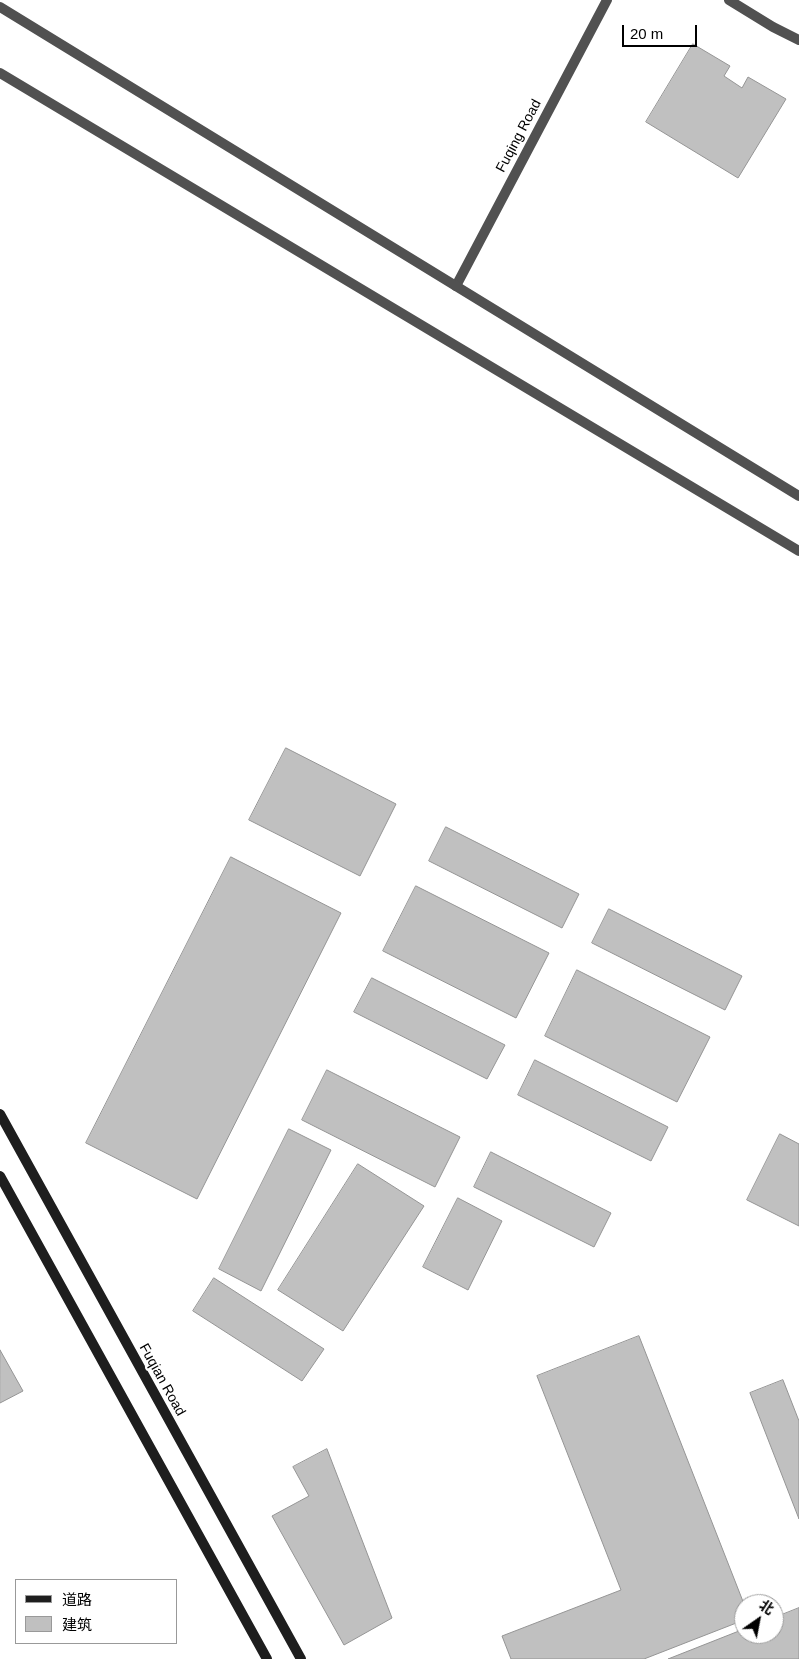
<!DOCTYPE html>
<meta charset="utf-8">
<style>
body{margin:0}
#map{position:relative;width:799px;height:1659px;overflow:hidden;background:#fff;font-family:Helvetica,"Noto Sans SC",sans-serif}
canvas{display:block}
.legend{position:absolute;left:15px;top:1579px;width:162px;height:65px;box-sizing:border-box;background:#fff;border:1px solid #999;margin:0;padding:6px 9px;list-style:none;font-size:15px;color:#000}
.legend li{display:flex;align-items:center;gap:10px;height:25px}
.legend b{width:25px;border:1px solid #999}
.north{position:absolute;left:734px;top:1594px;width:50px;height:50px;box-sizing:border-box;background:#fff;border:1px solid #999;border-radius:50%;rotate:33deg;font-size:14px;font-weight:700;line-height:20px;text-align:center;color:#000}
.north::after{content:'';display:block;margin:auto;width:18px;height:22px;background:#000;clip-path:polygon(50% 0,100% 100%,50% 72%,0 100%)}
.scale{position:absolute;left:622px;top:25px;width:75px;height:22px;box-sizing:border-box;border:2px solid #000;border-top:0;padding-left:6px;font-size:15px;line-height:18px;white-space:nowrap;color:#000;-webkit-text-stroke:4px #fff;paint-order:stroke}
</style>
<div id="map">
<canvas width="799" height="1659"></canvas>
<ul class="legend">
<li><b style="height:6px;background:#1e1e1e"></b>道路</li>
<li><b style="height:14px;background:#c0c0c0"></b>建筑</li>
</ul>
<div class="north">北</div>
<div class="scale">20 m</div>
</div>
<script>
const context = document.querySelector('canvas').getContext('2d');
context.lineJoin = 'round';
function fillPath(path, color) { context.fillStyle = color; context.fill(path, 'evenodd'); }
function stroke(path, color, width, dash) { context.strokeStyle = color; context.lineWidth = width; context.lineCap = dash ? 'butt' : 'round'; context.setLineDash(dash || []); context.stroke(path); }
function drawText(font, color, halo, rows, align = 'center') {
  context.font = font + ' Helvetica,sans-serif'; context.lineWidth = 4.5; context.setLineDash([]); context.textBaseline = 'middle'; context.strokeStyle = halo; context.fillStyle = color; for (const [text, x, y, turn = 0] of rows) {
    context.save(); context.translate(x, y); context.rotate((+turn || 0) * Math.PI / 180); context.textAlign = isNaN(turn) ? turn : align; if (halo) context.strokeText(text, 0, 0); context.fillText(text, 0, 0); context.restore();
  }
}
const building = new Path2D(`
 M693,44L730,66L724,76L742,88L748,77L786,99L738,178L646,122Z
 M286,748L396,804L360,876L249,820Z
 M446,827L579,894L562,928L429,861Z
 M231,857L341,913L197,1199L86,1143Z
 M416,886L549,953L516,1018L383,951Z
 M609,909L742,976L725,1010L592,943Z
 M577,970L710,1037L677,1102L545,1036Z
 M372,978L505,1045L487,1079L354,1012Z
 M535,1060L668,1127L651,1161L518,1095Z
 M327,1070L460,1137L435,1187L302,1120Z
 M289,1129L331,1150L261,1291L219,1269Z
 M780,1134L799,1144V1226L747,1200Z
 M491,1152L611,1213L594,1247L474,1187Z
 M358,1164L424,1206L343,1331L278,1290Z
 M458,1198L502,1221L468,1290L423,1267Z
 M214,1278L324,1349L302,1381L193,1311Z
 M639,1336L744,1604V1620L644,1659H511L502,1636L621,1590L537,1376Z
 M0,1350L23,1391L0,1403Z
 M783,1380L799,1421V1519L750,1393Z
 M327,1449L392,1618L344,1645L272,1516L309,1496L293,1467Z
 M799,1608V1659H668L744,1629V1634H774V1618Z`);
fillPath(building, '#c0c0c0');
stroke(building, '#959595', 1);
stroke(new Path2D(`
 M729,0L773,27L799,40
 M456,286L607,0`), '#515151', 10);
stroke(new Path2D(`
 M0,7L799,496
 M0,73L799,551`), '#515151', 10);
stroke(new Path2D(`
 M0,1114L301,1659
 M0,1176L267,1659`), '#1e1e1e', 10);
drawText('14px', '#000', '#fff', [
 ["Fuqing Road",519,136,-62],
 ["Fuqian Road",162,1380,61]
]);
</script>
